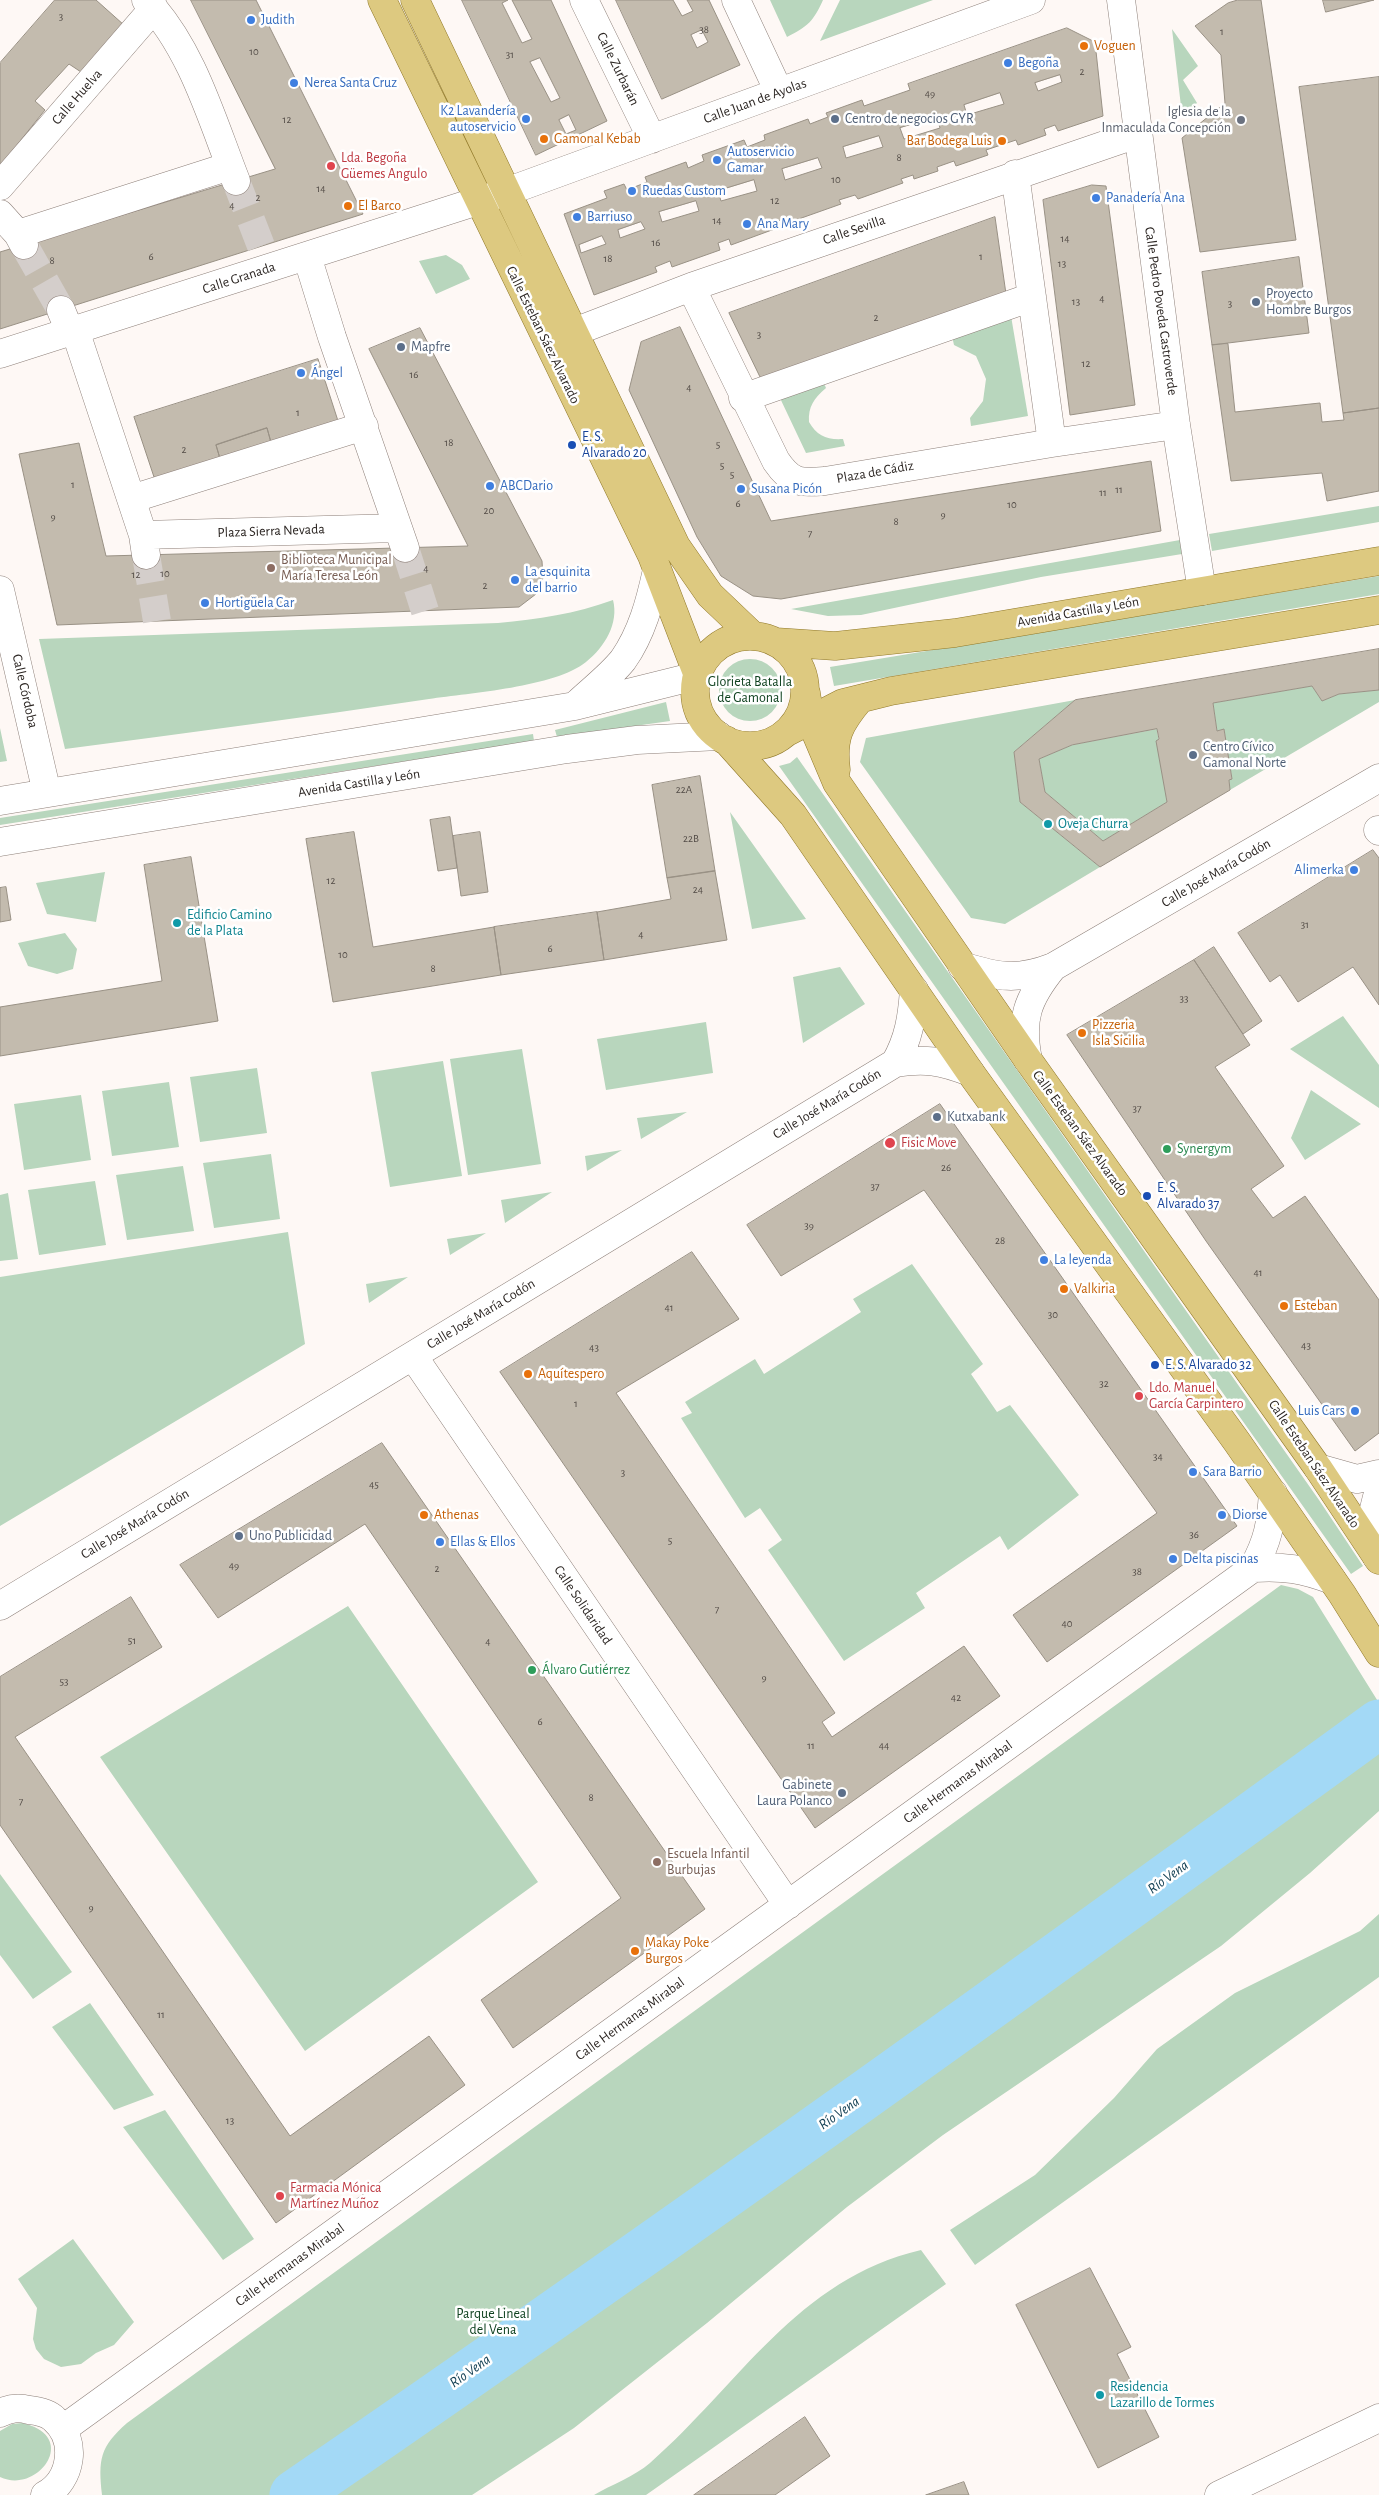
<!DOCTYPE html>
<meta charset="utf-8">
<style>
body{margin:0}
canvas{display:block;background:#fef8f5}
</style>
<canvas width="1379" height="2495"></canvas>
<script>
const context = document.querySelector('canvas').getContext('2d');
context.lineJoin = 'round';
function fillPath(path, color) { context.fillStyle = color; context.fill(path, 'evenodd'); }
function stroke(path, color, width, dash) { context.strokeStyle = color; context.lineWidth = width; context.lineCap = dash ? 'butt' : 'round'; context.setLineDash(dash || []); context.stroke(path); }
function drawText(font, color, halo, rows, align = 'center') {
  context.font = font + ' "Alegreya Sans",sans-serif'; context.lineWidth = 5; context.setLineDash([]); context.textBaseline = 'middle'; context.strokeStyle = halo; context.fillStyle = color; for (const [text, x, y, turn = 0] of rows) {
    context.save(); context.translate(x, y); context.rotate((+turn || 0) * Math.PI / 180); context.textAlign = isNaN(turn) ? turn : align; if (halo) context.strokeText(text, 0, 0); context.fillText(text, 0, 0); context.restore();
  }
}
fillPath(new Path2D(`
 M770,0H823C813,22 808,26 787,37Z
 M840,0H933L820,41Z
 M1172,29L1198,66L1183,80L1197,103L1182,115Z
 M446,255L462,265L470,279L436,294L419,261Z
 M1011,316L1028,416L971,426L970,418L983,401L986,379L976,356L954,345L952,336Z
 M823,381L826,388C814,398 808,407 809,422C817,436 827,440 843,439L845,446L806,453L779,396Z
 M1379,506V522L1212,551L1209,534Z
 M1180,540L1182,554L1041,577L861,615L828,616L791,609Z
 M1379,576V594L834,686L830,667Z
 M613,600C619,623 605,647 586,662C555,687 470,693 429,699C308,717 187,733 65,749L39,639L498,623C538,619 575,614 613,600Z
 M719 690a31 31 0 1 1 62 0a31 31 0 1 1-62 0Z
 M1312,686L1322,701L1339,694L1379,690V702L1230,790L1229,780L1232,778L1224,729L1217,731L1213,703Z
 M1075,700L1014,752L1020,802L1100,867L1005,924L971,918L860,762L866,738Z
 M666,702L670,721L557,737L555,730Z
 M0,728L7,761L0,762Z
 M1157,729L1167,802L1103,841L1045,792L1039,759L1072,745Z
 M533,734L534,741L0,825V818Z
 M797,757L1319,1500L1363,1566L1351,1574L779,766L790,763Z
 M730,812L806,919L752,929Z
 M105,872L96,922L47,914L36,883Z
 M65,933L77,949L73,969L57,974L28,966L18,943Z
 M840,967L865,1004L803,1043L793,977Z
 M1343,1016L1379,1065V1108L1290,1049Z
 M706,1022L713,1073L606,1090L597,1039Z
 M522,1049L541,1164L468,1175L450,1059Z
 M443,1061L462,1176L390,1187L371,1072Z
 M257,1068L267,1133L200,1142L190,1077Z
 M169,1082L179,1147L112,1156L102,1091Z
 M1311,1090L1361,1124L1305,1160L1291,1138Z
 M81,1095L91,1160L24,1170L14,1104Z
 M687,1112L641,1139L637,1118Z
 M622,1150L587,1171L585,1156Z
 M271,1154L280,1219L214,1228L203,1163Z
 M183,1166L194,1231L127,1240L116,1175Z
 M95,1181L106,1245L39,1255L28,1190Z
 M552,1192L505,1223L501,1200Z
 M8,1193L18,1259L0,1261V1195Z
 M288,1232L305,1344L0,1526V1277Z
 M486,1233L450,1255L447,1239Z
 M912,1264L983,1364L971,1374L997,1412L1010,1405L1079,1495L1008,1550L1000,1536L916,1593L925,1608L844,1661L768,1550L782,1540L760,1508L745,1518L681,1418L692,1413L685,1402L755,1359L764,1374L861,1312L853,1299Z
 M408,1277L369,1303L366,1284Z
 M1281,1585L1298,1589L1313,1597L1379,1703V1811L1310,1873L1221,1946L943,2135L847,2207L707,2323L574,2428L472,2495H102C98,2459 100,2447 127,2423Z
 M348,1606L538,1882L305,2051L100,1757Z
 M0,1874L72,1972L33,1999L0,1955Z
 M1379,1914V1977L975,2265L950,2230L1035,2175L1114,2098L1157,2049L1235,1993L1360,1931Z
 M90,2003L154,2095L114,2110L52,2027Z
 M165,2110L254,2239L223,2260L123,2127Z
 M73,2239L134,2322L114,2345L96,2353L81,2364L61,2367L44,2359L36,2349L33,2339L37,2308L18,2279Z
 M921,2250L946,2284L646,2495H594C611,2485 635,2476 650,2463C739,2385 797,2279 921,2250Z
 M22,2423C81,2436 38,2495 0,2477V2431L12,2424Z`), '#b8d6bd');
stroke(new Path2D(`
 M294,2495C660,2244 1020,1985 1379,1724`), '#a3d9f6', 49);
const building = new Path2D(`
 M55,0H96L124,25L84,74L69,64L35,101L45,110L0,166V63Z
 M191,0H256L363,214L0,329V252L275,169Z
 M462,0H508L502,3L522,43L532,39L512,0H551L607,121L536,155ZM540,58L560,98L551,102L530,62ZM569,115L576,130L566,134L559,120Z
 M616,0H673L682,16L693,11L687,0H709L740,65L662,99ZM702,30L708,42L697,48L691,35Z
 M1238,0H1261L1296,240L1200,252L1182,138L1225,103L1221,55L1195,26L1228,3Z
 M1323,0H1374L1326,12Z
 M1067,28L1095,42L1103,116L1058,131L1055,125L1044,129L1046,135L1018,145L1016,140L986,150L988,155L956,166L954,161L937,167L938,171L914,179L913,175L901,179L903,183L858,199L855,195L839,200L841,204L793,221L790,217L778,221L780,227L731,245L729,239L718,243L720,250L672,267L670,261L655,267L657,272L594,295L564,214L607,198L604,191L624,184L627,190L647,182L645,177L686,162L688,168L704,161L702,155L744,140L747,147L765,140L764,135L808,119L810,124L828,117L826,113L862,100L864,106L910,90L908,84ZM1060,75L1062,82L1038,91L1035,83ZM1000,93L1004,104L967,115L964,105ZM937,117L940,128L904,139L900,128ZM879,136L883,147L846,158L843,147ZM818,158L822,168L785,180L782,169ZM754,180L757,191L721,201L718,191ZM696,201L699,211L662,222L659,212ZM641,222L645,229L620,238L618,230ZM602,236L606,244L581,253L579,245Z
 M1379,77V408L1343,413L1299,87Z
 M1092,185L1106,186L1135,405L1070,415L1043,200Z
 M995,217L1006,294L761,379L729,313Z
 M1299,257L1309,333L1212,345L1202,272Z
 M680,327L771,521L1151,461L1161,531L781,599L753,596L721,576L697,537L629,390L641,342Z
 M420,328L542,561L543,578L536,594L519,607L57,625L19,454L79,443L106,556L468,546L369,349Z
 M1228,344L1235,412L1320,403L1322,422L1344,420L1343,413L1379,408V491L1327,501L1322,473L1231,481L1212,345Z
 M318,359L339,424L272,446L267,428L216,445L221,462L156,483L134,417Z
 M267,428L272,446L221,462L216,445Z
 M1379,649V690L1339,694L1322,701L1312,686L1213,703L1217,731L1224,729L1232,779L1229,780L1230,790L1100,867L1020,802L1014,752L1075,700ZM1157,729L1159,739L1156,741L1167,802L1103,841L1045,792L1039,759L1072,745Z
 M700,776L715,871L667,878L652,785Z
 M450,817L457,868L438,871L430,820Z
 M354,832L373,947L494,927L501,975L333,1002L306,839Z
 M480,832L488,892L461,896L453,836Z
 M1373,850L1379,858V1005L1353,967L1298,1002L1280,975L1270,982L1238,933Z
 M191,857L218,1021L0,1056V1007L162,981L144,865Z
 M715,871L727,940L604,960L597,912L671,899L667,878Z
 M6,887L11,920L0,922V888Z
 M597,912L604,960L501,975L494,927Z
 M1214,947L1262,1021L1243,1034L1194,960Z
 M1194,960L1250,1045L1215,1067L1284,1166L1251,1189L1273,1218L1305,1196L1379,1300V1433L1355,1451L1206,1241L1067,1035Z
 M940,1104L1237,1526L1047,1662L1013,1615L1157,1513L924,1190L781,1276L747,1225Z
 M692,1252L739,1319L616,1393L835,1713L822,1722L832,1737L964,1646L1000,1696L815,1828L500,1372Z
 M382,1443L705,1909L513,2048L481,2000L621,1898L365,1524L218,1618L180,1565Z
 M131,1597L162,1647L15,1737L290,2136L429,2036L465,2085L276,2223L0,1825V1677Z
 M1090,2268L1131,2347L1117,2354L1159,2437L1098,2468L1016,2305Z
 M805,2417L830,2456L775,2495H694Z
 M964,2482L969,2495H926Z`);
fillPath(building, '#c3bbae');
stroke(building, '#999185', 1);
stroke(new Path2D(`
 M236,181L261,246
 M24,245L61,310
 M405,548L425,611
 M146,555L157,621`), '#d4cecb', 28, [28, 14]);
const minor = new Path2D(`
 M146,0C192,48 212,120 236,181
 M584,0L652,139
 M736,0L779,92
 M1121,0L1176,425L1202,591
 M1015,174L1052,443
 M0,186L154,8
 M0,214L18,234L24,245
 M18,234L230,166
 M307,256L332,337L405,548
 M691,287L776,461C791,483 799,483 825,481L1052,443L1176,425
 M61,310L70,332
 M75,330L143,535L146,555
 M574,332L691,287L1137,134
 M0,354L506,192L1031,0
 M743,398L1032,297
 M131,499L364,426
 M143,535L398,528
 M0,590L47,793
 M578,703C593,689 610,676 623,660C642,633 650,602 657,570
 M0,801L575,706L696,676
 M1378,830L1379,831
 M0,842L567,749L637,740L719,736
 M962,966C998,977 1017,981 1053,967L1379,778
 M1028,1060C1020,1019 1027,999 1053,967
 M895,1063C909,1039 912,1017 914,990
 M413,1356L788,1905
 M1318,1468L1357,1479L1379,1474
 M1377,1557L1373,1513L1379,1489
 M1253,1568C1268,1541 1271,1524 1273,1493
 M0,1606L895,1063C925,1058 942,1061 970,1072
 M0,2413C10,2408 18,2407 29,2410C38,2411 48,2413 54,2419C78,2440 72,2480 45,2495
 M63,2429L1253,1568C1284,1566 1303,1569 1332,1580
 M1219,2495L1379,2418`);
const major = new Path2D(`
 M382,0L652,556L697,673
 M415,0L676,546L710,595L752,635
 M695 691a55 55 0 1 1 110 0a55 55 0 1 1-110 0Z
 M776,642L835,646L955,633L1379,561
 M806,693L810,719L837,783L1028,1060L1318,1468L1379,1560
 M787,732L843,703L891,691L1379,610
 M726,740L793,815L970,1072L1237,1442L1342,1594L1379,1653
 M836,770C832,737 839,724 860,699`);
stroke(minor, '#8e807a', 29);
stroke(major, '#917929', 29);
stroke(minor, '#fff', 28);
stroke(major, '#ddc980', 28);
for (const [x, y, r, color] of [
 [251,20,5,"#3f7fe0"],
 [1084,46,5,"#e8710a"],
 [1008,63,5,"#3f7fe0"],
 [294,83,5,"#3f7fe0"],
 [526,119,5,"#3f7fe0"],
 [835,119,5,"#5c6f8a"],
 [1241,120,5,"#6b7280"],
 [544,139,5,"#e8710a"],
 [1002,141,5,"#e8710a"],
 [717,160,5,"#3f7fe0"],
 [331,166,5,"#e0444e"],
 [632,191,5,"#3f7fe0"],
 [1096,198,5,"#3f7fe0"],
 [348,206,5,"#e8710a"],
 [577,217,5,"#3f7fe0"],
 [747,224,5,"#3f7fe0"],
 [1256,302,5,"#5c6f8a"],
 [401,347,5,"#5c6f8a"],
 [301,373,5,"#3f7fe0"],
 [572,445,5,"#1a4fb4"],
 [490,486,5,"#3f7fe0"],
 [741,489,5,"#3f7fe0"],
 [271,568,5,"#8d6e63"],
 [515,580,5,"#3f7fe0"],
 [205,603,5,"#3f7fe0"],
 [1193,755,5,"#5c6f8a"],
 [1048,824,5,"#0f9aa8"],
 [1354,870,5,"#3f7fe0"],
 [177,923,5,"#0f9aa8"],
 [1082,1033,5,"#e8710a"],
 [937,1117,5,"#5c6f8a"],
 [890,1143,6,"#e0444e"],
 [1167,1149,5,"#2e9e5b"],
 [1147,1196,5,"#1a4fb4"],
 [1044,1260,5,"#3f7fe0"],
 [1064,1289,5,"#e8710a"],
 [1284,1306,5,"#e8710a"],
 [1155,1365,5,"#1a4fb4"],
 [528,1374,5,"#e8710a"],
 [1139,1396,5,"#e0444e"],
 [1355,1411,5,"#3f7fe0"],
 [1193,1472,5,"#3f7fe0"],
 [424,1515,5,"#e8710a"],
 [1222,1515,5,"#3f7fe0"],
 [239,1536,5,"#5c6f8a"],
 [440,1542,5,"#3f7fe0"],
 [1173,1559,5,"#3f7fe0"],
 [532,1670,5,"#2e9e5b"],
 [842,1793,5,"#5c6f8a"],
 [657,1862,5,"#8d6e63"],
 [635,1951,5,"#e8710a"],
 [280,2196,5,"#e0444e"],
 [1100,2395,5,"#0f9aa8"]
]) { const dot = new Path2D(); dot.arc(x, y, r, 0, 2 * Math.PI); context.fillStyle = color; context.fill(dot); stroke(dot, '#fff', 2); }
drawText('11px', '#524b46', null, [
 ["3",61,17],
 ["38",704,30],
 ["1",1222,32],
 ["10",254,52],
 ["31",510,55],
 ["2",1082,72],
 ["49",930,94],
 ["12",287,120],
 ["8",899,158],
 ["10",836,180],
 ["14",321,189],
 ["2",258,198],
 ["12",775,201],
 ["4",232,206],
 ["14",717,221],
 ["14",1065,239],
 ["16",656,243],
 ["6",151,257],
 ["1",981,257],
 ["18",608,259],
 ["8",52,261],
 ["13",1062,264],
 ["4",1102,299],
 ["13",1076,302],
 ["3",1230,304],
 ["2",876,318],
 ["3",759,335],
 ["12",1086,364],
 ["16",414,375],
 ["4",689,388],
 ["1",298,413],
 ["18",449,443],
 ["5",718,445],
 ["2",184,450],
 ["5",722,466],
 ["5",732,475],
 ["1",73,485],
 ["11",1119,490],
 ["11",1103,493],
 ["6",738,504],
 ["10",1012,505],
 ["20",489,511],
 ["9",943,515],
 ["9",53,517],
 ["8",896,522],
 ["7",810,534],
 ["4",426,569],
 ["10",165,574],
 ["12",136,575],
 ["2",485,586],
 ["22A",684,790],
 ["22B",691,839],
 ["12",331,881],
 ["24",698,890],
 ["31",1305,925],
 ["4",641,935],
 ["6",550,949],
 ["10",343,955],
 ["8",433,969],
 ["33",1184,999],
 ["37",1137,1109],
 ["26",946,1168],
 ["37",875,1187],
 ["39",809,1226],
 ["28",1000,1241],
 ["41",1258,1273],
 ["41",669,1308],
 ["30",1053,1315],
 ["43",1306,1346],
 ["43",594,1348],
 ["32",1104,1384],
 ["1",576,1404],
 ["34",1158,1457],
 ["3",623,1473],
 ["45",374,1485],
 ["36",1194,1535],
 ["5",670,1541],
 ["49",234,1566],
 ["2",437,1569],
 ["38",1137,1572],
 ["7",717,1610],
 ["40",1067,1624],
 ["51",132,1641],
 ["4",488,1642],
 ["9",764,1678],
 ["53",64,1682],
 ["42",956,1698],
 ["6",540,1722],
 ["11",811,1746],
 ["44",884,1746],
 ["8",591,1798],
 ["7",21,1802],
 ["9",91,1908],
 ["11",161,2015],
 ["13",230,2121]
]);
drawText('14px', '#366cbe', '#fff', [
 ["Judith",261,20],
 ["Begoña",1018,63],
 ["Nerea Santa Cruz",304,83],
 ["K2 Lavandería",516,111,"right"],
 ["autoservicio",516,127,"right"],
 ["Autoservicio",727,152],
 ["Gamar",727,168],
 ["Ruedas Custom",642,191],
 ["Panadería Ana",1106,198],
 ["Barriuso",587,217],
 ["Ana Mary",757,224],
 ["Ángel",311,373],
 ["ABCDario",500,486],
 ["Susana Picón",751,489],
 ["La esquinita",525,572],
 ["del barrio",525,588],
 ["Hortigüela Car",215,603],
 ["Alimerka",1344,870,"right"],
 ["La leyenda",1054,1260],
 ["Luis Cars",1345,1411,"right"],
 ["Sara Barrio",1203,1472],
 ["Diorse",1232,1515],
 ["Ellas & Ellos",450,1542],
 ["Delta piscinas",1183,1559]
], 'left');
drawText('14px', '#c56008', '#fff', [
 ["Voguen",1094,46],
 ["Gamonal Kebab",554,139],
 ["Bar Bodega Luis",992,141,"right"],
 ["El Barco",358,206],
 ["Pizzeria",1092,1025],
 ["Isla Sicilia",1092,1041],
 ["Valkiria",1074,1289],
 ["Esteban",1294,1306],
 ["Aquítespero",538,1374],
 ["Athenas",434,1515],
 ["Makay Poke",645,1943],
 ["Burgos",645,1959]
], 'left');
drawText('14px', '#2c2623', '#fff', [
 ["Calle Zurbarán",618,69,64],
 ["Calle Huelva",77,97,-49],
 ["Calle Juan de Ayolas",755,101,-20],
 ["Calle Sevilla",854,230,-19],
 ["Calle Granada",239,278,-18],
 ["Calle Pedro Poveda Castroverde",1161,311,82],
 ["Calle Esteban Sáez Alvarado",543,335,64],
 ["Plaza de Cádiz",875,472,-10],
 ["Plaza Sierra Nevada",271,531,-2],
 ["Avenida Castilla y León",1078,612,-10],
 ["Calle Córdoba",25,691,77],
 ["Avenida Castilla y León",359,783,-9],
 ["Calle José María Codón",1216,873,-30],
 ["Calle José María Codón",827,1104,-31],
 ["Calle Esteban Sáez Alvarado",1080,1133,54],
 ["Calle José María Codón",481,1314,-31],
 ["Calle Esteban Sáez Alvarado",1314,1464,56],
 ["Calle José María Codón",135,1524,-31],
 ["Calle Solidaridad",583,1605,56],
 ["Calle Hermanas Mirabal",958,1782,-36],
 ["Calle Hermanas Mirabal",630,2019,-36],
 ["Calle Hermanas Mirabal",290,2265,-36]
]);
drawText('14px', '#5b616d', '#fff', [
 ["Iglesia de la",1231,112],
 ["Inmaculada Concepción",1231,128]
], 'right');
drawText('14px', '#4e5e75', '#fff', [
 ["Centro de negocios GYR",845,119],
 ["Proyecto",1266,294],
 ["Hombre Burgos",1266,310],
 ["Mapfre",411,347],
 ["Centro Cívico",1203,747],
 ["Gamonal Norte",1203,763],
 ["Kutxabank",947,1117],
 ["Uno Publicidad",249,1536],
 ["Gabinete",832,1785,"right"],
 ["Laura Polanco",832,1801,"right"]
], 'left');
drawText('14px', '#be3a42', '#fff', [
 ["Lda. Begoña",341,158],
 ["Güemes Angulo",341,174],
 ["Fisic Move",901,1143],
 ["Ldo. Manuel",1149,1388],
 ["García Carpintero",1149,1404],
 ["Farmacia Mónica",290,2188],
 ["Martínez Muñoz",290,2204]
], 'left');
drawText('14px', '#164399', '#fff', [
 ["E. S.",582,437],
 ["Alvarado 20",582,453],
 ["E. S.",1157,1188],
 ["Alvarado 37",1157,1204],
 ["E. S. Alvarado 32",1165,1365]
], 'left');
drawText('14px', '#785e54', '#fff', [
 ["Biblioteca Municipal",281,560],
 ["María Teresa León",281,576],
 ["Escuela Infantil",667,1854],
 ["Burbujas",667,1870]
], 'left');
drawText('14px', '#104220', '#fff', [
 ["Glorieta Batalla",750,682],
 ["de Gamonal",750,698],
 ["Parque Lineal",493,2314],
 ["del Vena",493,2330]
]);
drawText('14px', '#0d838f', '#fff', [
 ["Oveja Churra",1058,824],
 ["Edificio Camino",187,915],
 ["de la Plata",187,931],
 ["Residencia",1110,2387],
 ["Lazarillo de Tormes",1110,2403]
], 'left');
drawText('14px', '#27864d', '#fff', [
 ["Synergym",1177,1149],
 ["Álvaro Gutiérrez",542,1670]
], 'left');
drawText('italic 15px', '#134054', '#fff', [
 ["Río Vena",1168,1877,-36],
 ["Río Vena",839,2113,-35],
 ["Río Vena",470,2371,-35]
]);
</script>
